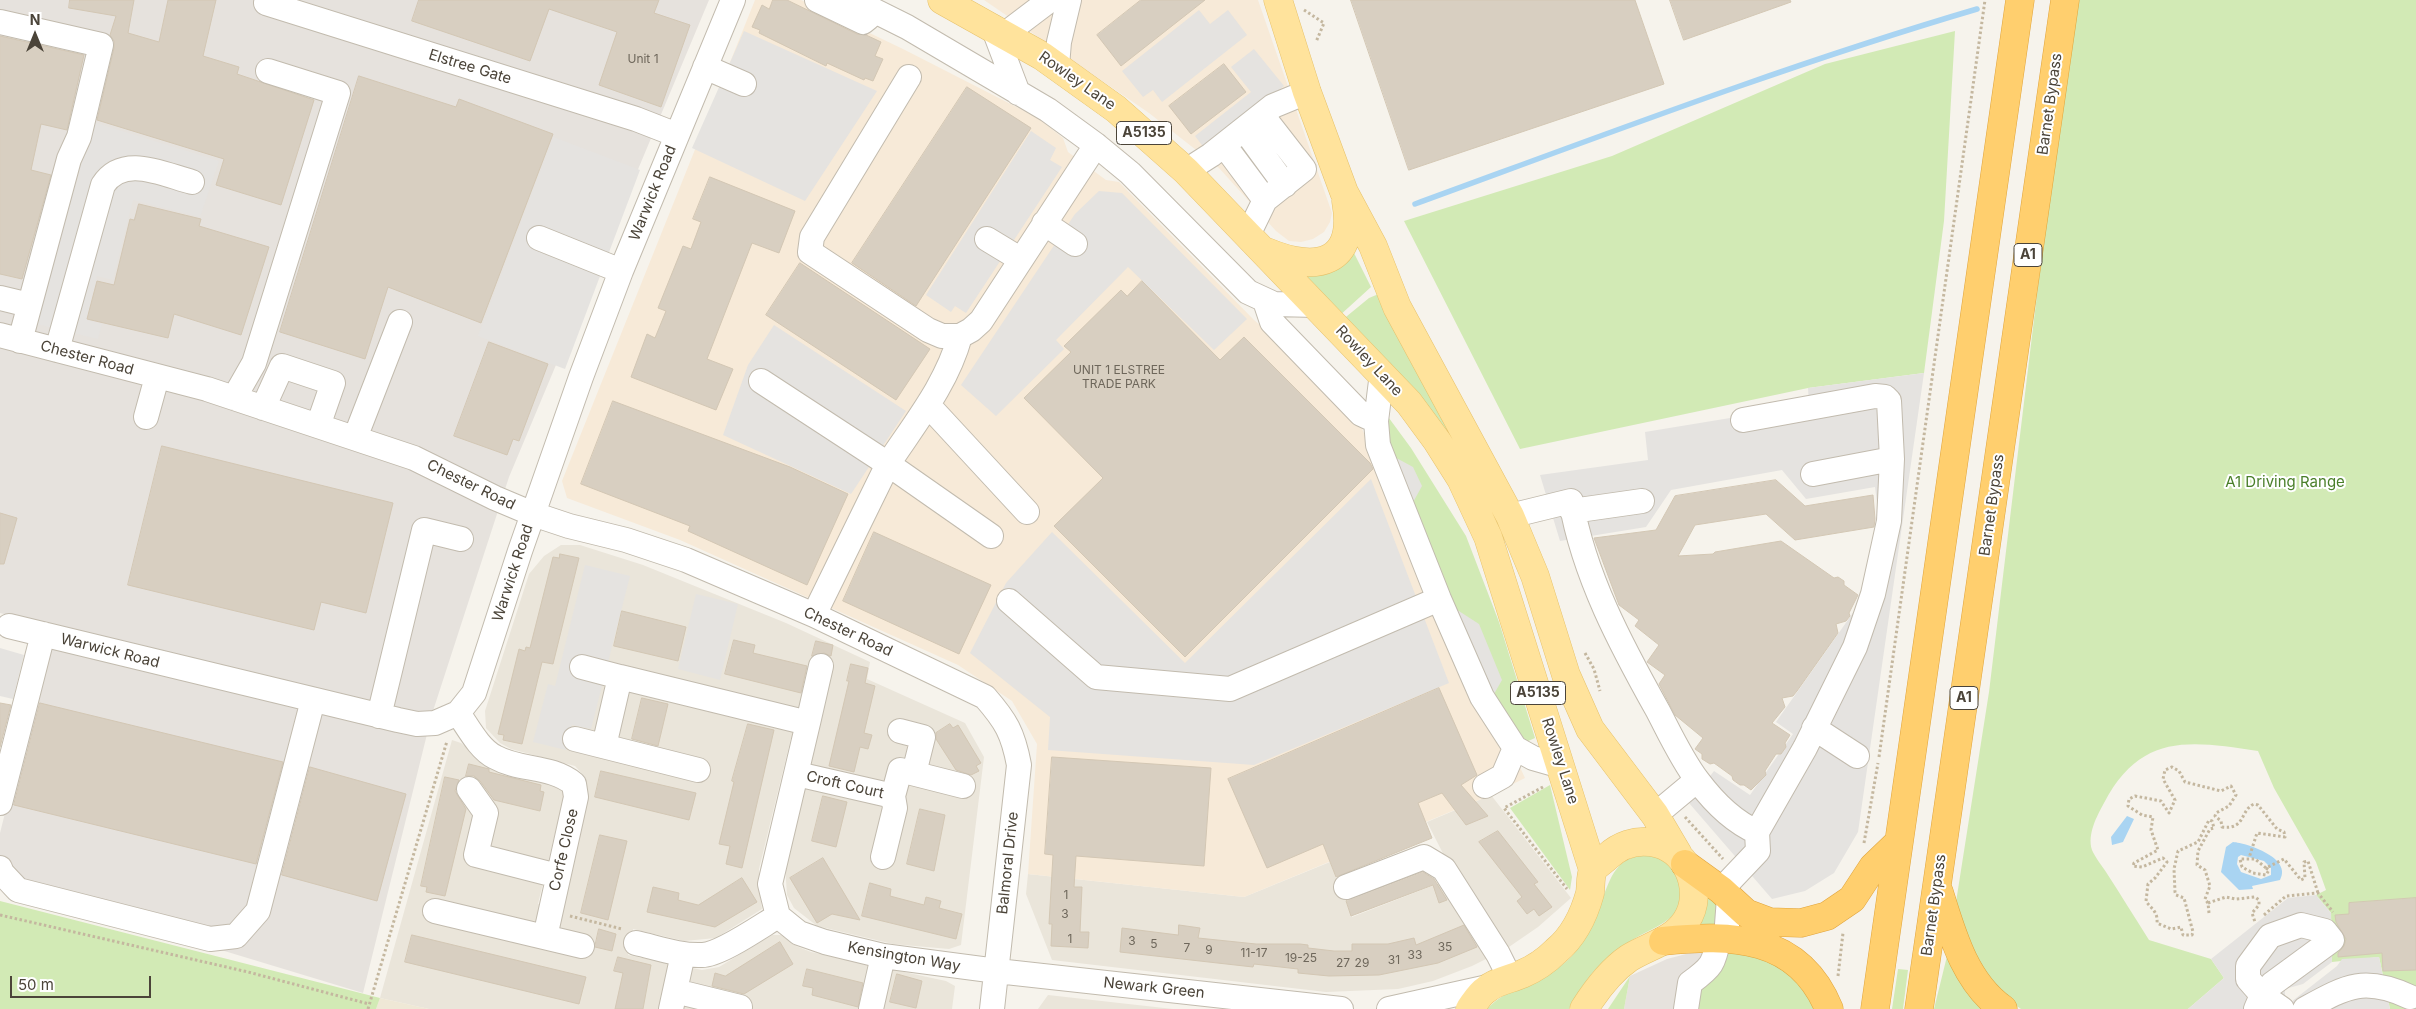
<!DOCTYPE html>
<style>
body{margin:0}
#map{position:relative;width:2416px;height:1009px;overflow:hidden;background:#f6f3ec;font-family:Inter,sans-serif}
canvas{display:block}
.north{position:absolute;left:10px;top:10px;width:50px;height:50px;-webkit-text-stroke:4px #fff;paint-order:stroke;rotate:0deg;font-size:14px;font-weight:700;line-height:20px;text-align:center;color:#4b4439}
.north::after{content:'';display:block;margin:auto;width:18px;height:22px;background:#4b4439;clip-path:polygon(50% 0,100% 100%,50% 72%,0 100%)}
.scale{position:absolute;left:10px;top:976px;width:141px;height:22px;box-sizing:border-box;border:2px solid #4b4439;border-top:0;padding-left:6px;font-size:15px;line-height:18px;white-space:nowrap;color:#4b4439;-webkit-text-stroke:4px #fff;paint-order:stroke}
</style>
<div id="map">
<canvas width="2416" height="1009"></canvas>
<div class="north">N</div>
<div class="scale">50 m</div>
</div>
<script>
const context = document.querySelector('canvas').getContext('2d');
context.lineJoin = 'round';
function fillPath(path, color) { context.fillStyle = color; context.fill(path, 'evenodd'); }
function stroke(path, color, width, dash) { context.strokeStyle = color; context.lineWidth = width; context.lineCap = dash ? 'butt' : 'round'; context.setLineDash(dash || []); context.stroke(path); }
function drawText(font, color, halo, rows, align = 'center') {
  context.font = font + ' Inter,sans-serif'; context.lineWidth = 4; context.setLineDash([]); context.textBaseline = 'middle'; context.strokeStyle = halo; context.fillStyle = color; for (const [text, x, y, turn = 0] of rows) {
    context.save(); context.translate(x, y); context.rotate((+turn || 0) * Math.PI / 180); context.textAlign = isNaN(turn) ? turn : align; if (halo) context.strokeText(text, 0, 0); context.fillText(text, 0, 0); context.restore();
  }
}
fillPath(new Path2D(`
 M561,545H580L643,565L786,623L870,662L867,679L965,723L984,757L961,945L949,949L893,944L817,926L794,908L787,895L785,865L816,744L791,738L759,869V887L762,909L716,938L684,941L633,929L628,955L702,970L719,967L772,935H781L796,946L811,952L946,981L955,986L952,1009H429L380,998L452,740L461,743L493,769L558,784L563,788L564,796L538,904L560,910L587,795L585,777L575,766L511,749L500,743L486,728L485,711L529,574L544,556Z
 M1491,795L1571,898L1538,927L1506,949L1472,966L1433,981L1398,989L1326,992L1052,960L1026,894L1028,874L1244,897L1330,862L1352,917L1455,877L1427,822Z
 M1048,995L1173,1009H1038Z`), '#eae5da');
fillPath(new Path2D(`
 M755,0H801L905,50L1038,118L1063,138L1068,152L1106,180L1119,182L1254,320L1348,399L1525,778L1491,795L1244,897L1028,874L1037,744L1012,701L958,665L680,540L567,498L562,481Z
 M984,0H1258L1332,213L1330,222L1324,232L1313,239L1301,242L1289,241L1276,231L1219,168L1149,113Z`), '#f7ead8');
fillPath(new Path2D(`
 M0,0H709L509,477L432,714L363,993L0,883V833L52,626L0,613Z
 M1705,949L1697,1009H1624L1630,976L1667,959Z`), '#e6e2dd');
fillPath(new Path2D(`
 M380,998L429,1009H376Z`), '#efe8d6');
fillPath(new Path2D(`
 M2077,0H2416V1009H2390L2379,957L2332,962L2331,913L2316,895L2326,890L2316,862L2274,788L2258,751C2191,741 2141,732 2104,803C2097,816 2087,834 2092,850C2095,857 2102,866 2106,872C2121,895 2135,918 2149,940L2211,959L2224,978L2188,1009H2021L1986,984L1971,962L1956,902L1989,692L2039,278Z
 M1955,31L1944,221L1924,373L1808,388L1520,449L1404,221L1612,156L1825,64Z
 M1353,251L1371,287L1338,317L1303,274Z
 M1381,293L1504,525L1493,529L1341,321L1369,298Z
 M1386,414L1411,448L1466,536L1499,622L1535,738L1526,742L1494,694L1448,604L1389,454Z
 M1550,785L1572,877L1570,890L1510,808Z
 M1646,854C1662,858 1673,865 1679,881C1690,914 1662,924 1639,936C1626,943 1613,953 1602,963C1588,976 1578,992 1569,1009H1487C1511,983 1554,981 1576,951C1585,937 1593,923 1599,907C1611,880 1612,859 1646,854Z
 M1707,896L1723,906L1722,927H1699Z
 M0,901L380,998L376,1009H0Z
 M1721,947C1769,960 1790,963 1815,1009H1697L1705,949Z
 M1949,948L1994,1009H1934Z
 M1898,969L1908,970L1903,1009H1892Z
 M1630,976L1624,1009H1608Z`), '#d2eab5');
fillPath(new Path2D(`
 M1199,10L1210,24L1228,10L1247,35L1162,102L1153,90L1143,97L1122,71Z
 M744,31L877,91L805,201L692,148Z
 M1254,49L1284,86L1205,149L1195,136L1251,92L1231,67Z
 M93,122L219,161L200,217L133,200L113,280L97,276L87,320L102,324L98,339L37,324Z
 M1031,131L1056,148L1050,160L1062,167L966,313L955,306L951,312L926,295Z
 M553,137L640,170L565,369L478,336Z
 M1099,191L1122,193L1247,319L1214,350L1128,267L1056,340L1064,349L996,416L961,385L1075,214Z
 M774,325L906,411L851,494L723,435L748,365Z
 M1924,373L1858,832L1834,873L1805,891L1772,899L1689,803L1714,771L1750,795L1793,734L1776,722L1862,600L1880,526L1875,487L1806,499L1782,470L1671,490L1646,527L1560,541L1540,475L1648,460L1645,432L1809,405L1808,388Z
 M1389,454L1413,467L1422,486L1411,506Z
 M1371,479L1449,683L1254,765L1048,750L1050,717L970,653L1006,583L1052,532L1185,663Z
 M585,565L630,576L591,729L572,725L566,750L533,742L548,684L555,686Z
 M696,594L738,604L720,680L678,669Z
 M1448,604L1479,624L1502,680L1494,694Z
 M0,648L24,655L13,699L0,696Z
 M2316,895L2331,913L2332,962L2303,984L2285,989V997L2291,1002L2337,966L2342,959L2379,957L2390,1009H2188L2224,978L2211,959L2288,898Z`), '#e5e3e0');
fillPath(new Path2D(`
 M2127,816L2134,819L2123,842L2112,845L2111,837Z
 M2233,842C2247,843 2293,858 2280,880L2252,886L2253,889L2239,890L2221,872L2226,847ZM2241,855L2264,861L2271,868V875L2261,879L2241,872L2237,864L2238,857Z`), '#a9d4f2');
stroke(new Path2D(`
 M1415,204C1601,136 1787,65 1977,9`), '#a9d4f2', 5.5);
const building = new Path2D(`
 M70,0H134L128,33L159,42L168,0H216L203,56L239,67L237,74L314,100L281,205L216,185L224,159L97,120L114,48V41L110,35L116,16L69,8Z
 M419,0H659L654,13L690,25L661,107L599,85L617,32L549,9L530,61L412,21Z
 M773,0H787L857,34L866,35L881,42L875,56L883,59L873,81L865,78L864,80L827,63L826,66L759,33L760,30L752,27L762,5L769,9Z
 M1141,0H1205L1121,66L1097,35Z
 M1351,0H1635L1664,84L1409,170Z
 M1670,0H1790L1791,2L1684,40Z
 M0,36L84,55L67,130L41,124L31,170L51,175L22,279L0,274Z
 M1224,64L1246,92L1191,134L1169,106Z
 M359,76L456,107L459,99L553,134L481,323L388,287L365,359L280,332Z
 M967,87L1031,128L916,306L852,263Z
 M710,177L795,211L779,253L752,243L707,359L733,369L716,410L631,377L647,334L655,338L666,311L658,308L683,246L691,249L701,222L693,219Z
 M139,204L201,219L199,226L269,247L241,335L174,314L168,338L87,319L97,281L114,285L130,219L134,220Z
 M800,263L930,349L896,400L766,315Z
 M1142,281L1220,360L1244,337L1370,463L1373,469L1185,657L1054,526L1103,478L1024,398L1071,352L1064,346L1121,290L1127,296Z
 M489,342L548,364L519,441L513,439L507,455L454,436Z
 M613,401L790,467L848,494L807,585L688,531L690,526L581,484Z
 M162,446L393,503L366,613L321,602L314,630L128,585Z
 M1776,480L1805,506L1873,495L1875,519L1874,527L1795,540L1766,514L1695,525L1678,556L1713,554L1715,552L1781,541L1834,578L1838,577L1844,581V585L1858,595L1849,613L1850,616L1846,621L1836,624L1838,633L1797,691L1793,696L1782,698L1785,707L1772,723L1790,735L1785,743L1786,747L1781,754H1776L1765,771L1766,775L1751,790L1744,785H1740L1733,780L1732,776L1714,763L1710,764L1702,759V754L1695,749L1703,738L1675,715L1659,684L1665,675L1647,662L1659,645L1635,626L1639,620L1619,605L1594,538L1656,530L1675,496Z
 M0,513L17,518L4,564H0Z
 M874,532L991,585L959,654L843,601Z
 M560,554L579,558L553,664L542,662L522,744L503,740L504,735L498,734L519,649L525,651L526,647L530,648L553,557L559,558Z
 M622,611L686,627L678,661L614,646Z
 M734,640L755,645L753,653L807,666L801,693L725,674Z
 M816,641L833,645L831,656L824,653L812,656Z
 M851,664L868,668L865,683L875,686L864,733L872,735L868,749L860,747L854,772L829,766L849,681H847Z
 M1439,688L1477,775L1461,785L1488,816L1466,825L1442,793L1418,803L1432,838L1336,877L1323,844L1267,868L1228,779Z
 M642,698L668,704L658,746L632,739Z
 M0,703L11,705L0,747Z
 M40,703L283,762L256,864L14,805Z
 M748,724L774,730L742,868L726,864L730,846L719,844L734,782L732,781Z
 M950,724L953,728L958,725L981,763L976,766L979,771L971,775L956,770L936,739V733Z
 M1052,757L1211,768L1204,866L1076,856L1074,887H1082L1080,932H1089L1088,948L1051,946L1052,924H1049L1053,855L1045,854Z
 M469,764L489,769V772L541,785L540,791L544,792L540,811L494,800L480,781L474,776H466Z
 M310,767L406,794L377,901L282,875Z
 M601,771L696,793L689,820L595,797Z
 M445,777L459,780L455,791L466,809L445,896L426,892L427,887L421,886Z
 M823,796L847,802L836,847L812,841Z
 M920,809L945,815L934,871L907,864Z
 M1498,831L1538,882L1534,884L1552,907L1539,916L1534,909L1527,914L1517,901L1522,897L1479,842Z
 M600,835L627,841L608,920L581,913Z
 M823,858L860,920L832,914L817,923L790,878Z
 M1423,872L1434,879L1447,900L1439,903L1433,885L1351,916L1346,901Z
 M742,878L757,902L715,927L647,912L653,887L679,893L678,900L698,905Z
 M870,883L891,889L890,896L924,905L926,897L941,901L939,908L962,914L956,939L862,916Z
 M2416,898V970L2383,971L2382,953L2338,957V953L2344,946L2346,939L2336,922L2335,915L2349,914V903Z
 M1179,925L1200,928L1198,938L1256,944H1300L1308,945V948L1334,951H1352V944H1388L1414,938L1416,945L1464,925L1477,947L1438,963L1379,975L1329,976L1298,973V969L1254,964L1253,967L1120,952L1122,928L1178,935Z
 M599,929L616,934L612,951L595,947Z
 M412,935L586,977L579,1004L405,962Z
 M780,942L793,964L744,994L712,986L715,973L725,976Z
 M618,957L651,965L643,1009H615L623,973L614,971Z
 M807,969L863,983L858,1007L812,995L813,988L803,986Z
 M897,974L922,981L916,1008L890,1002Z`);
fillPath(building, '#d8cfc1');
stroke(building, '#d3c7b4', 1);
const minor = new Path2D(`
 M267,0L266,3L636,119L677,135
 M817,0L863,22L868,18
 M853,0L907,27L1048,110L1096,145L1130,173L1248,292L1274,304L1316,305
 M0,22L101,45L79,137L69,159L20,341
 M993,27L1018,93
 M1005,34L1050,0
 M1057,66L1059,42L1069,0
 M705,67L744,84
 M909,77L812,237L810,252L928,330L942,336H960
 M1244,129L1285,185
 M1224,145L1265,200
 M1186,171L1211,155L1273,106L1307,92
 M1044,223L1075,244
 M1248,235L1265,200L1304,169L1262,115
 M539,238L621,271
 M987,239L1020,259
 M0,298L29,305
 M1265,301L1272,322L1361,414L1376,421
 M0,335L207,389L414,458L495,498L533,514L569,526L626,540L686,560L814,615L985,697C1006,721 1013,733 1019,765L992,1009
 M57,350L103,185C123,154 162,174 192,182
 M1382,373L1376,421L1378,445L1439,599L1482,697L1515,748L1533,758L1561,766
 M761,381L888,464C915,423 947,384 960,336L971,330L981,321L1096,145
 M234,398L254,363L338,93L268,71
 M928,405L1027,512
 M263,408L282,366L333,383L318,426
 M146,417L157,377
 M355,438L400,322
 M1813,474L1892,459
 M1572,511L1642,501
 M1510,516L1571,501C1584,576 1621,645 1658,711C1670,734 1682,760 1698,781C1713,801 1734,822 1757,832
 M1009,601L1096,677L1230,689L1439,599
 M814,615L888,464L991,536
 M9,626L398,720L417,724L435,723L458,713L474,693L520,551L581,377L621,271L733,0
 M582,667L620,677
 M458,713C468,727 479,749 495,757C520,771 551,765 574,784L576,797L545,937
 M379,716L424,530L461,539
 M808,723L821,666
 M1814,728L1857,756
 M900,731L923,737L914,773
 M575,739L698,770
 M604,746L620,677L808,723L770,884L778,916L799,933L825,942L883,956L997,971L1341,1009
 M797,774L893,796
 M1485,786L1503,776L1515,748
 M469,789L486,813L476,855L558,876
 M0,803L43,634
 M1655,815L1697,780
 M883,857L895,808L893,796L900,770L963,786
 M0,868L2,873L18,890L210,939L236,936L258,911L313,700
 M1346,887L1424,857L1444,869L1498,954L1510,978
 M1721,890L1758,851L1757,832L1805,748L1855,647L1873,594L1889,521L1892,459L1889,401L1885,397L1875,396L1743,420
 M435,911L582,946
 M1726,938L1729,898
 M636,943C658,948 680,956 702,955C720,955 761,926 778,916
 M675,991L740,1007
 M671,1009L683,954
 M871,1009L883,956
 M1389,1009L1488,987
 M1686,1009L1690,983C1712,967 1714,964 1719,937
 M2256,1009L2262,995L2272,984L2332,940L2325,931L2301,925L2270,936L2248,966V979L2262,995L2282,1009
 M2305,1009C2347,986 2364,976 2410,997`);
const major = new Path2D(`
 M942,0L1042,56L1116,109L1186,171L1409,403L1437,441L1461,479L1488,537L1593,870
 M1278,0L1307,92L1344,192L1373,246L1397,307L1510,516L1535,576L1566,675L1590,729L1655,815L1678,854
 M1267,252C1317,273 1357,264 1346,201
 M1470,1009C1475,1002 1479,994 1487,989C1496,981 1511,979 1522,974C1534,969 1546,961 1556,951C1574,936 1584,915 1590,893C1591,886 1590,877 1593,870C1596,865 1603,861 1607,857C1632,833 1673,837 1689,871C1696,887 1696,906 1686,921C1673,941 1648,946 1629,958C1610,971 1596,990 1584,1009`);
const highway = new Path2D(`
 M1685,864L1721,890L1746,913L1770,922L1801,923L1827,916L1852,899L1873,867L1899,842
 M1939,892C1952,934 1965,982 2003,1009
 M1663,941C1731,934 1799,935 1829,1009
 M1875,1009L2020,0
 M1919,1009L2065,0`);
stroke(minor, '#c2bbae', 26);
stroke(major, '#e6c16a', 29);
stroke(highway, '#e0a43c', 29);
stroke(new Path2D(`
 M1304,10L1324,23L1316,42
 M1585,653L1594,669L1600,691
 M1879,757L1985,0
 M1543,787L1504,808L1567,889
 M1685,817L1723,859
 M1864,843L1878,763
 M2266,868L2269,870L2266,875L2253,873L2242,867L2240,859H2255L2266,868L2284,859L2301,880L2305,878L2304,862L2308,861L2318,893
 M2208,903L2205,899L2210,886L2205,870L2197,865L2198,851L2210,829L2214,828L2212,821L2209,820L2198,842L2178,851L2174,869L2175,892L2176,895L2184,898L2193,932L2192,935H2183L2181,927L2171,929L2157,923C2158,911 2151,909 2146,901L2148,884L2155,878L2167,862L2163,858L2142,867L2133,866L2134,863L2158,850L2151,830L2153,817L2142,815L2128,806L2129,799L2135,796L2161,801L2169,813L2175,800L2163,779L2165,770L2172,767L2179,771L2185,782L2221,791L2231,786L2236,795L2229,806L2216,813L2215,816L2221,821L2222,827C2246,830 2240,810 2254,804L2258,805L2277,829L2284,832L2285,837L2257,833L2249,858
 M2209,913L2208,903L2226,897L2236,899L2255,897L2259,900V905L2252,913L2255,922
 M0,915L248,972L369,1004
 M2264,915L2286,896L2318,893L2333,912
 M570,916L622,929
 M1838,976L1843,933
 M368,1009L447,741`), '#c4b79f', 3, [2.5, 2.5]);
stroke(minor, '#fff', 24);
stroke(major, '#ffe39c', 28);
stroke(highway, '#ffcf6e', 28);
drawText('12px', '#6e675b', null, [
 ["Unit 1",643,59],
 ["UNIT 1 ELSTREE",1119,370],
 ["TRADE PARK",1119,384],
 ["1",1066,895],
 ["3",1065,914],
 ["1",1070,939],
 ["3",1132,941],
 ["5",1154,944],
 ["35",1445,947],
 ["7",1187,948],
 ["9",1209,950],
 ["11-17",1254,953],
 ["33",1415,955],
 ["19-25",1301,958],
 ["31",1394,960],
 ["27",1343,963],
 ["29",1362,963]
]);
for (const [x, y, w] of [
 [1144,133,55],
 [2028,255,28],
 [1538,693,55],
 [1964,698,28]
]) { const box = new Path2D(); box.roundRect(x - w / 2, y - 11.5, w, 23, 4); context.fillStyle = '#fff'; context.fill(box); stroke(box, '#4b4439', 1); }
drawText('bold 14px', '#4b4439', null, [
 ["A5135",1144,133],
 ["A1",2028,255],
 ["A5135",1538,693],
 ["A1",1964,698]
]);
drawText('15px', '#4b4439', '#fff', [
 ["Elstree Gate",470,67,17],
 ["Rowley Lane",1077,81,35],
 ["Barnet Bypass",2050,104,-82],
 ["Warwick Road",653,193,-68],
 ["Chester Road",87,358,15],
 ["Rowley Lane",1369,361,47],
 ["Chester Road",471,485,26],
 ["Barnet Bypass",1992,505,-82],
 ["Warwick Road",513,573,-72],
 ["Chester Road",848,632,25],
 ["Warwick Road",110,651,14],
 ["Rowley Lane",1560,761,72],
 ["Croft Court",845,785,13],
 ["Corfe Close",564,850,-77],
 ["Balmoral Drive",1008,863,-84],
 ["Barnet Bypass",1934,905,-82],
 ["Kensington Way",904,957,10],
 ["Newark Green",1154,988,6]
]);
drawText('15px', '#4a7f2a', '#fff', [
 ["A1 Driving Range",2285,482]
]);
</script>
